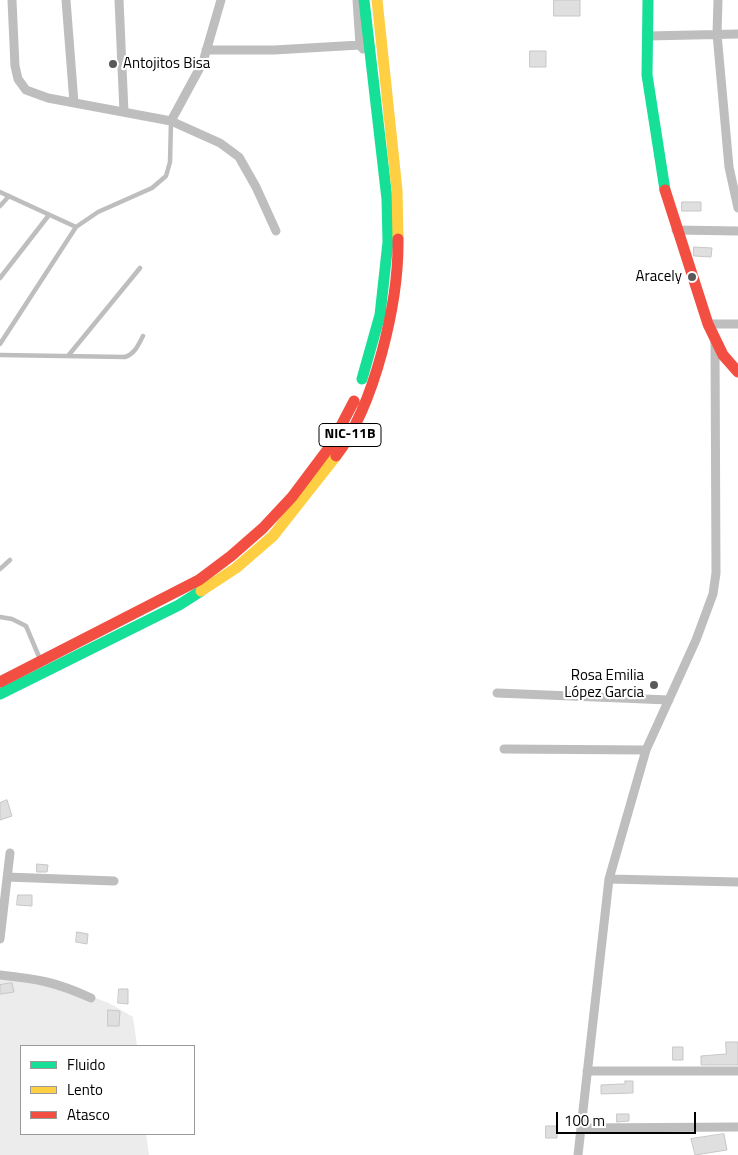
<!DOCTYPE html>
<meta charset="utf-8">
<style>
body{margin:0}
#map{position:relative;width:738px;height:1155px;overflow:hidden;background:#fff;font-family:"Titillium Web",sans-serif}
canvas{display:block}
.legend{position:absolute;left:20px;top:1045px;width:175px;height:90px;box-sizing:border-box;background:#fff;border:1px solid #999;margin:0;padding:6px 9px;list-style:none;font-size:15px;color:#000}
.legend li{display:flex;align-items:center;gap:10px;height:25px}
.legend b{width:25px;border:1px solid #999}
.scale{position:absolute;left:556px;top:1112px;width:140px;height:22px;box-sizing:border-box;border:2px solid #000;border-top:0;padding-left:6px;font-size:15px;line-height:18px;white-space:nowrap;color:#000;-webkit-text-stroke:4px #fff;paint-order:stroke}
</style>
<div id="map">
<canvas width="738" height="1155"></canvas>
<ul class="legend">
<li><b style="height:6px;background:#16e098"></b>Fluido</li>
<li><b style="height:6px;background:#ffcf43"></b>Lento</li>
<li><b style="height:6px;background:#f24e42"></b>Atasco</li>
</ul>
<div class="scale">100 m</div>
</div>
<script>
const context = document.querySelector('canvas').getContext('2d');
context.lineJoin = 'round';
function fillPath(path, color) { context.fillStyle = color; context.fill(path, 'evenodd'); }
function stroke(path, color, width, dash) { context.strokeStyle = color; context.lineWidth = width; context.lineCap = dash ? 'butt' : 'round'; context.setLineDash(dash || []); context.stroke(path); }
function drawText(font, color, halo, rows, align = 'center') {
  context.font = font + ' "Titillium Web",sans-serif'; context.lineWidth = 4.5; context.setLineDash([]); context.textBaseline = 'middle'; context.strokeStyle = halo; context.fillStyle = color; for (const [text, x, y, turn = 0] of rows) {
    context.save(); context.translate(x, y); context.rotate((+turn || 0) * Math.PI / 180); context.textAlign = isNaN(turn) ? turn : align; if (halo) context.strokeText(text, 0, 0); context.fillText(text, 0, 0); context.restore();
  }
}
fillPath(new Path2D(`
 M0,975L43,979L109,1003L133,1017L137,1046H21V1134H146L149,1155H0Z`), '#ececec');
const building = new Path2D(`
 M554,0H580V16H554Z
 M530,51H546V67H530Z
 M682,202H701V211H682Z
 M694,247L712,248L711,257L694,256Z
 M7,800L12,816L0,820V803Z
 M37,864L48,865L47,872H37Z
 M18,895H32V906L17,905Z
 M77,932L88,934L87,944L76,942Z
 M12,983L14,992L0,994V985Z
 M119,989H128V1004L118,1003Z
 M108,1010L120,1011L119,1026H108Z
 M726,1042H738V1065H701V1056L726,1054Z
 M673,1047H683V1060H673Z
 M625,1081H633V1093L601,1094V1085L621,1084H625Z
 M617,1114H629V1121L617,1122Z
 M546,1126H557V1138H546Z
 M724,1134L727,1150L695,1155L691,1139Z`);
fillPath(building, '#dfdfdf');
stroke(building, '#c7c7c7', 1);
stroke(new Path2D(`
 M0,192L76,227L98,212L152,188L166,176L170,162L171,121
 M0,206L9,196
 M0,278L49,215
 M0,344L76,227
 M0,355L125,357C135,354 138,345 143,336
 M68,356L140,268
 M0,569L10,560
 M0,617L12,619L26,626L40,659`), '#bebebe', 4.5);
stroke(new Path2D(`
 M12,0L15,66L18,79L26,90L48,98L171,121L220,143L239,157L256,187L276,231
 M66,0L74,103
 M119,0L124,112
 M357,0L360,45L363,49
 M718,0L717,34L729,167L738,208
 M648,36L738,34
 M206,50H274L360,45
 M171,121L203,62L221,0
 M676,230L738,231
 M708,324H738
 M497,693L669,700
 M504,749L646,750
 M7,877L114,881
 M609,879L738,882
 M0,939L10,853
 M0,975C38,979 56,982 91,998
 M587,1071H738
 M581,1128L738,1127
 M578,1155L609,879L646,750L696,640L713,594L716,573L715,341`), '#bebebe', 9);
stroke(new Path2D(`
 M648,0L647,75L665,190
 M362,379L380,315L388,242L387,199L364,0
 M0,694L179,605L201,591`), '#16e098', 11);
stroke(new Path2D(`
 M377,0L397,190L398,239
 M201,591L236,568L273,536L336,456`), '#ffcf43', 11);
stroke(new Path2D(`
 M665,190L708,324L723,355L738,372
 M336,456C375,405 399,302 398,239
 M0,682L199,580L231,556L263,528L292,497L331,445L354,401`), '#f24e42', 11);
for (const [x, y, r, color] of [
 [113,64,5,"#595959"],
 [692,277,5,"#595959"],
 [654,685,5,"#595959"]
]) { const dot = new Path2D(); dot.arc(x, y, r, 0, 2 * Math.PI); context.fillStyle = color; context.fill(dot); stroke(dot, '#fff', 2); }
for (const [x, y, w] of [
 [350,435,62]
]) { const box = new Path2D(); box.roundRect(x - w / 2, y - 11.5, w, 23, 4); context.fillStyle = '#fff'; context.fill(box); stroke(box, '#000', 1); }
drawText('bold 14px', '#000', null, [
 ["NIC-11B",350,435]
]);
drawText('15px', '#000', '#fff', [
 ["Antojitos Bisa",123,64,"left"],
 ["Aracely",682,277],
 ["Rosa Emilia",644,676],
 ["López Garcia",644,693]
], 'right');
</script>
